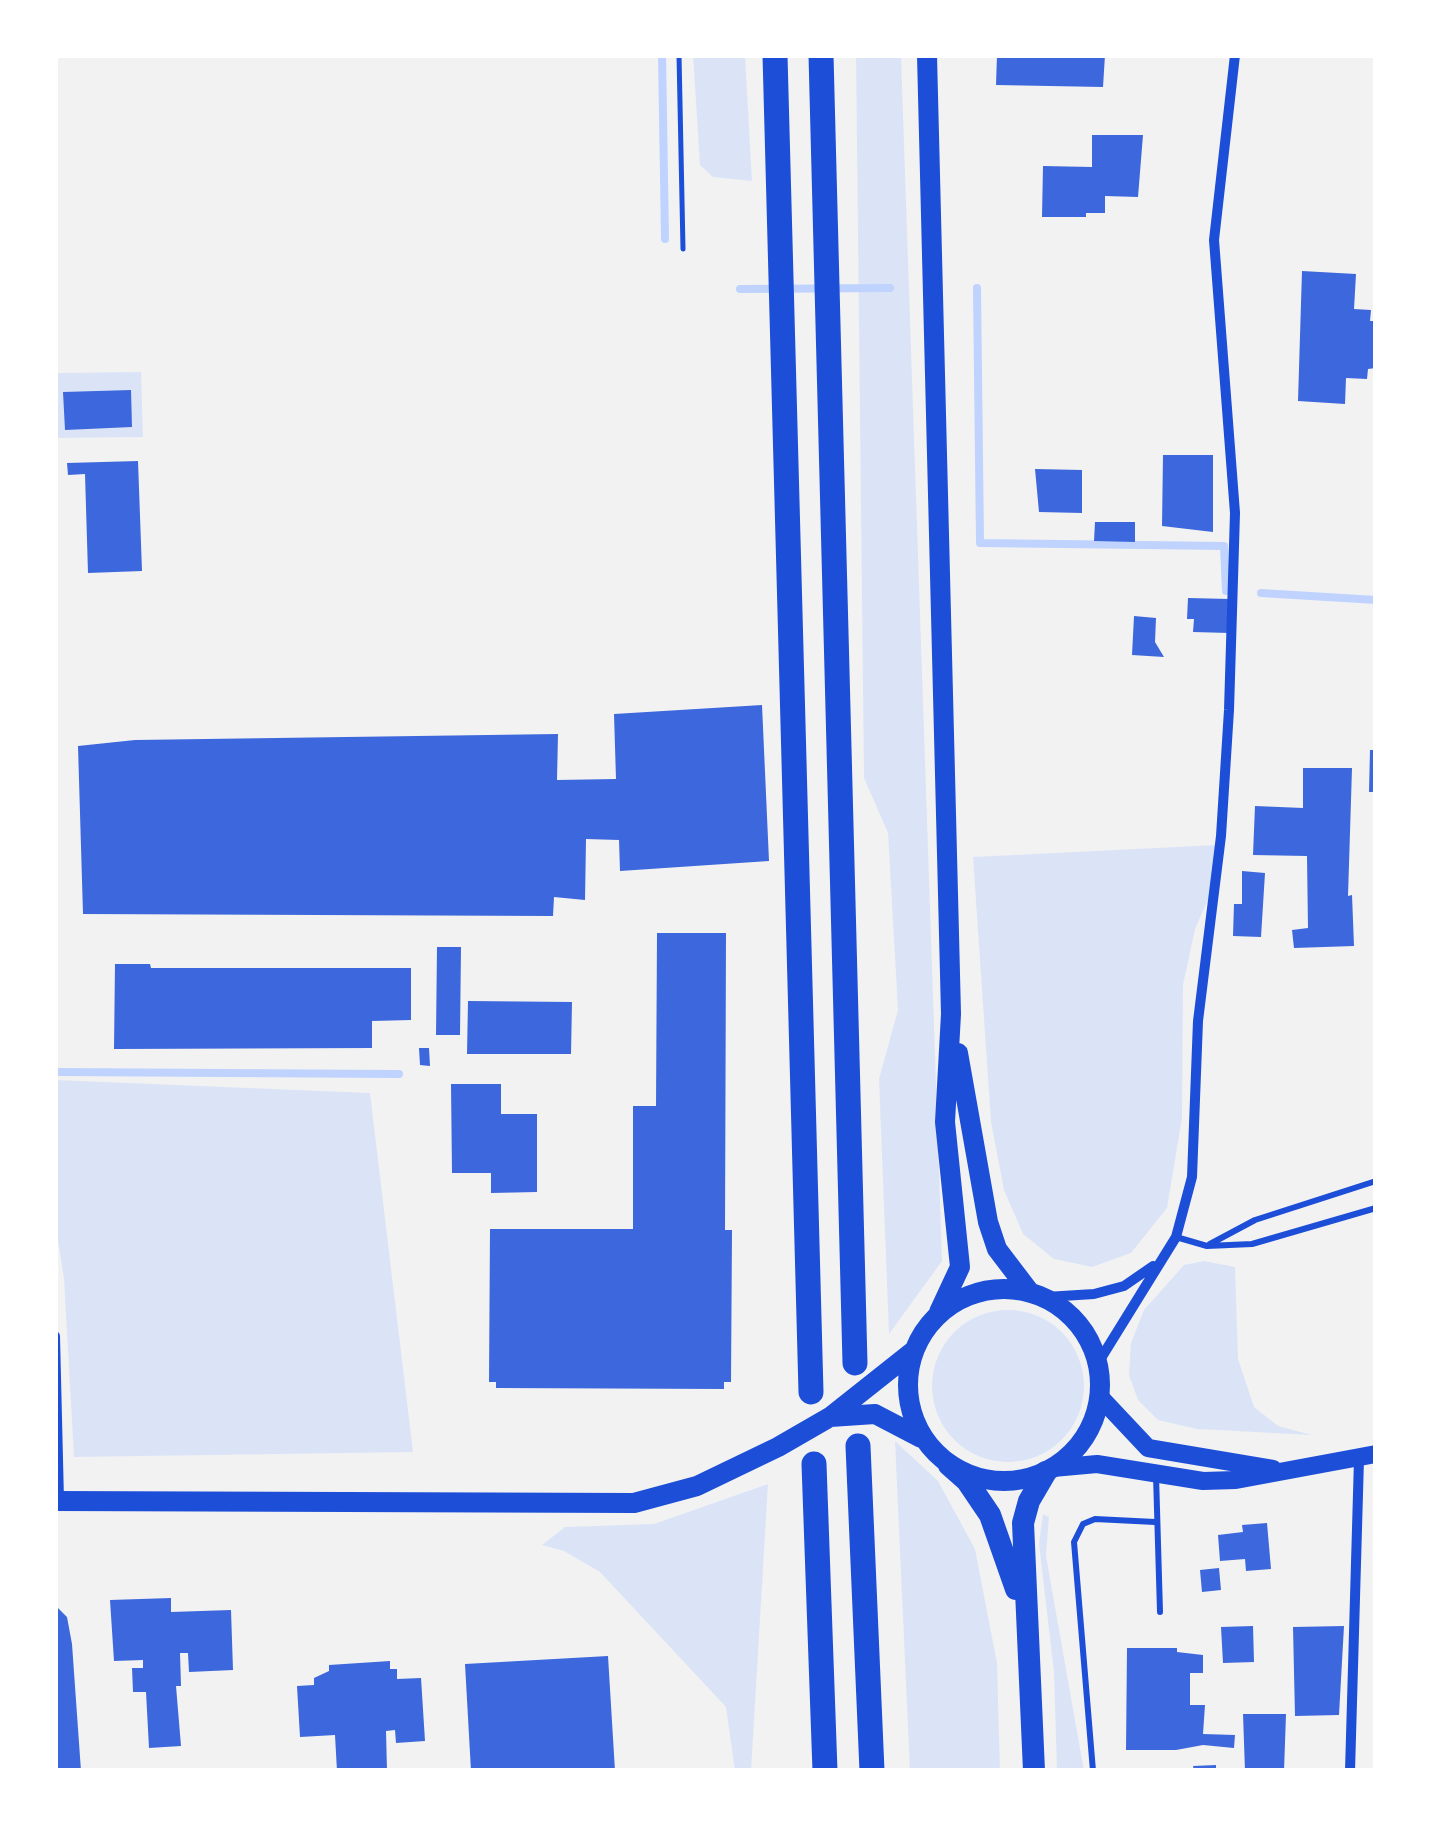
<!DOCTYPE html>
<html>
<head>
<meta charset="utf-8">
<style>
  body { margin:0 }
  #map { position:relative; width:1431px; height:1826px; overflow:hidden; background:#f2f2f2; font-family:"Archivo Narrow",sans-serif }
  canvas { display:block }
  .frame { position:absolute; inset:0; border:58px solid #fff; pointer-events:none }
</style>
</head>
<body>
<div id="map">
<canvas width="1431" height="1826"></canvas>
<div class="frame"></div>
</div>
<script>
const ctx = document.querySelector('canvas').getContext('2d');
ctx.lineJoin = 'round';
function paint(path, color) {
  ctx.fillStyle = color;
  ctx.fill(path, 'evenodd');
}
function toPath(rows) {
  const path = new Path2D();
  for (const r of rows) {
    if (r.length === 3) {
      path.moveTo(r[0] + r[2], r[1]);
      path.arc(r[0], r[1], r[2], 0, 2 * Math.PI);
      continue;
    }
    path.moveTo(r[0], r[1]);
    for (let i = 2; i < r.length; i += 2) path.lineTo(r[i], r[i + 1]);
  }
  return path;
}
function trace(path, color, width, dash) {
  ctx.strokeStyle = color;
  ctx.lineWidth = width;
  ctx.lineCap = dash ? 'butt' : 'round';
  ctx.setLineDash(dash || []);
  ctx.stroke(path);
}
const green = toPath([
  [693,55,745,55,752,181,713,177,700,165],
  [856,55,901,55,942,1261,889,1334,879,1079,898,1010,888,833,864,778],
  [141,372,143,437,55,438,55,373],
  [1217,845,1210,895,1195,929,1183,985,1182,1118,1167,1208,1131,1253,1092,1267,1054,1259,1023,1234,1004,1190,991,1122,973,857],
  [55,1080,370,1093,413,1452,74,1457,64,1279,55,1221],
  [1204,1261,1235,1267,1238,1359,1254,1407,1278,1426,1312,1435,1197,1429,1158,1420,1138,1400,1129,1375,1131,1343,1144,1310,1184,1265],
  [1008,1386,76],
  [895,1441,938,1481,975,1549,997,1663,1000,1771,910,1771],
  [768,1484,751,1771,735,1771,726,1707,600,1572,564,1551,542,1545,565,1527,654,1524],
  [1043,1514,1049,1517,1046,1556,1084,1771,1057,1771,1054,1672,1039,1544]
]);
const stream = toPath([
  [662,55,665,239],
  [977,288,980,543,1224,546,1226,591],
  [740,289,890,288],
  [1261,593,1376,600],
  [55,1072,399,1074]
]);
const building = toPath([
  [997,55,1105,55,1103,87,996,85],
  [1092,135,1143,135,1138,197,1105,196,1105,213,1086,213,1086,217,1042,217,1043,166,1092,167],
  [1302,271,1356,274,1354,309,1371,310,1370,321,1376,321,1376,368,1368,369,1367,379,1346,378,1345,404,1298,401],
  [131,390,132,427,65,430,63,392],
  [1163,455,1213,455,1213,532,1162,526],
  [138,461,142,571,88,573,85,474,68,475,67,463],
  [1035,469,1082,470,1082,513,1039,512],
  [1095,522,1135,522,1135,542,1094,541],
  [1188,598,1230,599,1229,633,1193,632,1194,619,1187,619],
  [1134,616,1156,618,1155,642,1164,657,1132,655],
  [762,705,769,861,620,871,619,840,586,839,585,900,554,897,553,916,83,914,78,746,135,740,558,734,557,780,616,779,614,714],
  [1370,750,1376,750,1376,792,1369,792],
  [1303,768,1352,768,1348,896,1352,895,1354,946,1294,948,1292,930,1308,928,1307,856,1253,855,1255,806,1303,808],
  [1242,871,1265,873,1261,937,1233,936,1234,904,1242,904],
  [657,933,726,933,725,1230,732,1230,731,1382,724,1382,724,1389,496,1388,496,1382,489,1382,490,1229,633,1229,633,1106,656,1106],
  [437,947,461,947,460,1035,436,1035],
  [115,964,150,964,151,968,411,968,411,1020,372,1021,372,1048,114,1049],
  [468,1001,572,1002,571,1054,467,1054],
  [419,1048,429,1048,430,1066,420,1065],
  [451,1084,501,1084,501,1114,537,1114,537,1192,491,1193,491,1173,452,1173],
  [1267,1523,1271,1569,1246,1571,1245,1559,1220,1561,1218,1535,1243,1532,1242,1525],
  [1219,1568,1221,1590,1202,1592,1200,1570],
  [171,1598,171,1612,231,1610,233,1670,189,1672,188,1653,180,1653,181,1686,176,1686,181,1746,149,1748,146,1692,133,1692,132,1668,143,1668,143,1660,114,1661,110,1600],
  [55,1605,67,1617,72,1644,81,1771,55,1771],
  [1253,1626,1254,1662,1223,1663,1221,1627],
  [1344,1626,1339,1715,1295,1716,1293,1627],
  [1127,1648,1177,1648,1177,1652,1203,1655,1203,1673,1190,1673,1190,1705,1205,1705,1203,1734,1235,1735,1234,1748,1203,1745,1176,1750,1126,1750],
  [608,1656,615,1771,471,1771,465,1664],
  [390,1661,390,1669,397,1669,397,1679,421,1678,425,1741,396,1743,395,1730,386,1731,387,1771,337,1771,335,1735,300,1737,297,1686,314,1685,314,1678,329,1671,329,1665],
  [1243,1714,1286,1714,1284,1771,1245,1771],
  [1216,1765,1216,1771,1194,1771,1193,1766]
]);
const path = toPath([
  [679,55,683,249]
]);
const service = toPath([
  [1176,1237,1207,1246,1252,1244,1376,1208],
  [1210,1244,1255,1220,1376,1181],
  [1156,1475,1160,1612],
  [1093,1771,1074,1542,1083,1524,1095,1519,1155,1522]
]);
const minor = toPath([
  [1046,1297,1094,1294,1124,1286,1153,1266],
  [55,1336,59,1500],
  [1098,1363,1176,1237,1192,1177,1198,1021,1221,836,1229,710,1235,513,1214,240,1235,55],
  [1350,1771,1359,1459]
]);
const secondary = toPath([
  [1100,1397,1148,1448,1273,1469],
  [1053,1468,1097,1464,1203,1481,1236,1480,1376,1454]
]);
const primary = toPath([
  [927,55,951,1014,945,1122,960,1267,939,1312],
  [958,1053,988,1222,997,1249,1029,1291],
  [1004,1385,96],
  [830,1417,875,1414,921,1438],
  [55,1501,634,1503,697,1486,778,1447,830,1417,912,1352]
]);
const trunk = toPath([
  [949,1465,967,1481,990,1515,1016,1589],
  [1034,1771,1023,1523,1029,1501,1046,1472]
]);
const motorway = toPath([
  [775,55,811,1392],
  [821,55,855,1363],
  [858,1446,872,1771],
  [814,1464,825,1771]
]);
paint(green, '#dbe4f7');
trace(stream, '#bfd3fe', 8);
paint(building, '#3d67dc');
trace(path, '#1d4ed8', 5);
trace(service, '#1d4ed8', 6);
trace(minor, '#1d4ed8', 10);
trace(secondary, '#1d4ed8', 18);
trace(primary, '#1d4ed8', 20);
trace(trunk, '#1d4ed8', 22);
trace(motorway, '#1d4ed8', 25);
</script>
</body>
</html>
